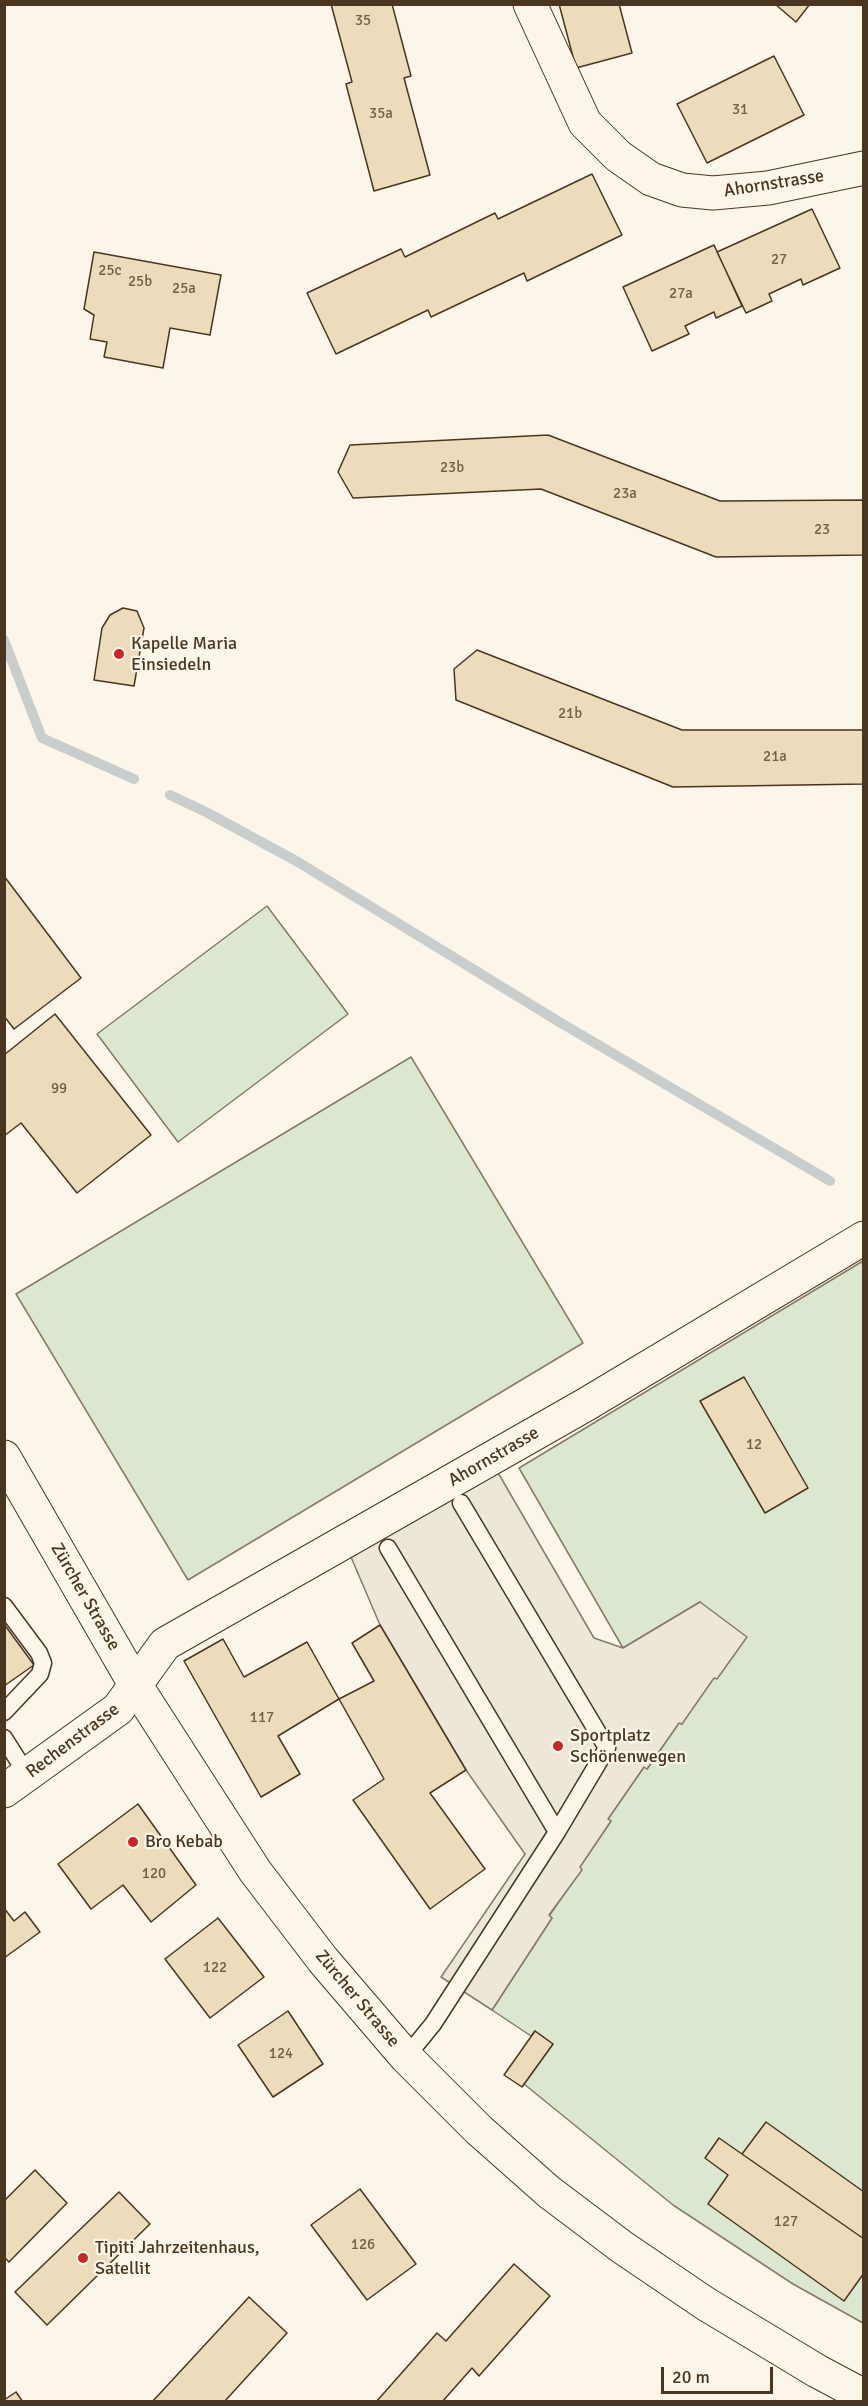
<!DOCTYPE html>
<html>
<head>
<meta charset="utf-8">
<style>
  body { margin:0 }
  #map { position:relative; width:868px; height:2406px; overflow:hidden; background:#fbf6e9; font-family:Signika,sans-serif }
  canvas { display:block }
  .frame { position:absolute; inset:0; border:6px solid #4a3520; pointer-events:none }
  .scale { position:absolute; left:661px; top:2367px; width:112px; height:27px; box-sizing:border-box; border:3px solid #4a3520; border-top:0; padding-left:8px; font-size:18px; line-height:21px; white-space:nowrap; color:#4a3520; -webkit-text-stroke:4px #fbf6e9; paint-order:stroke }
</style>
</head>
<body>
<div id="map">
<canvas width="868" height="2406"></canvas>
<div class="frame"></div>
<div class="scale">20 m</div>
</div>
<script>
const ctx = document.querySelector('canvas').getContext('2d');
ctx.lineJoin = 'round';
function paint(path, color) {
  ctx.fillStyle = color;
  ctx.fill(path, 'evenodd');
}
function toPath(rows) {
  const path = new Path2D();
  for (const r of rows) {
    path.moveTo(r[0], r[1]);
    for (let i = 2; i < r.length; i += 2) path.lineTo(r[i], r[i + 1]);
  }
  return path;
}
function trace(path, color, width, dash) {
  ctx.strokeStyle = color;
  ctx.lineWidth = width;
  ctx.lineCap = dash ? 'butt' : 'round';
  ctx.setLineDash(dash || []);
  ctx.stroke(path);
}
function write(font, color, halo, rows, align = 'center') {
  ctx.font = font + ' Signika,sans-serif';
  ctx.lineWidth = 4.5;
  ctx.setLineDash([]);
  ctx.textBaseline = 'middle';
  ctx.strokeStyle = halo;
  ctx.fillStyle = color;
  for (const [text, x, y, turn = 0] of rows) {
    ctx.save();
    ctx.translate(x, y);
    ctx.rotate((+turn || 0) * Math.PI / 180);
    ctx.textAlign = isNaN(turn) ? turn : align;
    if (halo) ctx.strokeText(text, 0, 0);
    ctx.fillText(text, 0, 0);
    ctx.restore();
  }
}
const green = toPath([
  [267,906,348,1014,178,1142,97,1034,267,906],
  [411,1057,583,1343,188,1580,16,1294,411,1057],
  [863,1261,863,2323,793,2284,673,2205,524,2084,553,2044,535,2031,531,2036,492,2010,552,1918,549,1916,581,1870,579,1868,611,1821,608,1819,644,1767,647,1769,679,1723,682,1724,700,1602,623,1648,519,1468,863,1261]
]);
const parking = toPath([
  [497,1471,594,1638,623,1648,700,1602,747,1637,717,1679,714,1678,682,1724,679,1723,647,1769,644,1767,608,1819,611,1821,580,1867,582,1870,549,1915,552,1918,492,2010,441,1977,525,1854,466,1770,380,1625,351,1557,497,1471]
]);
const stream = toPath([
  [4,640,42,738,134,779],
  [170,795,206,812,298,862,561,1023,830,1181]
]);
const building = toPath([
  [331,4,392,4,411,76,404,78,430,175,374,191,346,84,352,82,331,4],
  [559,4,619,4,632,53,576,68,559,4],
  [775,4,810,4,796,22,775,4],
  [774,56,804,115,707,163,677,104,774,56],
  [592,174,622,235,527,281,524,273,431,317,428,310,336,354,307,293,401,249,405,257,495,213,498,219,592,174],
  [812,209,840,268,803,285,801,279,769,294,772,301,746,313,717,252,812,209],
  [714,245,742,306,716,318,714,312,685,326,689,334,652,351,623,287,714,245],
  [94,252,221,275,210,335,170,328,163,368,104,357,107,342,90,339,94,315,84,309,94,252],
  [548,435,720,501,864,500,864,555,716,557,541,489,353,498,338,472,350,445,548,435],
  [123,608,137,611,144,628,134,686,94,680,102,628,110,615,123,608],
  [477,650,682,730,864,730,864,784,673,787,456,700,454,669,477,650],
  [4,876,81,978,14,1029,4,1016,4,876],
  [55,1014,151,1135,77,1193,21,1123,4,1136,4,1055,55,1014],
  [744,1377,808,1488,765,1513,700,1401,744,1377],
  [4,1624,34,1665,4,1686,4,1624],
  [380,1625,466,1770,430,1793,485,1869,430,1909,353,1800,384,1779,339,1699,374,1681,352,1643,380,1625],
  [223,1639,244,1677,307,1642,339,1699,278,1736,300,1774,261,1797,184,1661,223,1639],
  [138,1804,196,1885,151,1922,123,1885,91,1909,58,1864,138,1804],
  [4,1908,14,1921,25,1912,40,1932,4,1958,4,1908],
  [218,1918,264,1977,210,2018,165,1959,218,1918],
  [288,2011,323,2064,273,2097,238,2045,288,2011],
  [535,2031,553,2044,522,2087,504,2075,535,2031],
  [766,2122,864,2192,864,2239,742,2154,766,2122],
  [719,2138,864,2239,864,2273,844,2301,708,2204,728,2175,705,2158,719,2138],
  [35,2170,67,2203,9,2262,4,2257,4,2201,35,2170],
  [360,2189,416,2264,367,2300,311,2225,360,2189],
  [119,2192,150,2224,47,2325,15,2292,119,2192],
  [514,2264,550,2296,479,2376,472,2368,442,2402,376,2402,437,2333,446,2341,514,2264],
  [249,2297,287,2333,224,2402,152,2402,249,2297],
  [16,2392,23,2402,4,2402,4,2400,16,2392]
]);
const service = toPath([
  [388,1548,557,1832],
  [4,1606,39,1653,43,1663,40,1674,4,1712],
  [4,1738,28,1776],
  [406,2057,433,2024,557,1832,607,1748,461,1503]
]);
const minor = toPath([
  [530,4,585,123,618,156,651,179,682,190,713,193,768,188,864,168],
  [4,1791,118,1709,165,1644,585,1405,864,1238]
]);
const primary = toPath([
  [4,1457,136,1686,255,1871,323,1960,406,2057,479,2130,549,2192,622,2247,706,2304,817,2371,864,2396]
]);
const markers = [
  [119,654,6,"#c62828"],
  [558,1746,6,"#c62828"],
  [133,1842,6,"#c62828"],
  [83,2258,6,"#c62828"]
];
const numberNames = [
  ["35",363,21],
  ["31",740,110],
  ["35a",381,114],
  ["27",779,260],
  ["25c",110,271],
  ["25b",140,282],
  ["25a",184,289],
  ["27a",681,294],
  ["23b",452,468],
  ["23a",625,494],
  ["23",822,530],
  ["21b",570,714],
  ["21a",775,757],
  ["99",59,1089],
  ["12",754,1445],
  ["117",262,1718],
  ["120",154,1874],
  ["122",215,1968],
  ["124",281,2054],
  ["127",786,2222],
  ["126",363,2245]
];
const streetNames = [
  ["Ahornstrasse",774,184,-9],
  ["Ahornstrasse",494,1457,-30],
  ["Zürcher Strasse",85,1597,60],
  ["Rechenstrasse",73,1741,-37],
  ["Zürcher Strasse",357,1999,50]
];
const poiNames = [
  ["Kapelle Maria",131,644],
  ["Einsiedeln",131,665],
  ["Sportplatz",570,1736],
  ["Schönenwegen",570,1757],
  ["Bro Kebab",145,1842],
  ["Tipiti Jahrzeitenhaus,",95,2248],
  ["Satellit",95,2269]
];
paint(green, '#dce7d0');
trace(green, '#887966', 1.5);
paint(parking, '#ede7d9');
trace(parking, '#887966', 1.5);
trace(stream, '#c9cecd', 10);
paint(building, '#ecdcbc');
trace(building, '#4a3520', 1.5);
trace(service, '#4a3520', 19);
trace(minor, '#4a3520', 35);
trace(primary, '#4a3520', 35);
trace(service, '#fbf6e9', 16);
trace(minor, '#fbf6e9', 33);
trace(primary, '#fbf6e9', 33);
for (const [x, y, r, color] of markers) {
  const dot = new Path2D();
  dot.arc(x, y, r, 0, 2 * Math.PI);
  ctx.fillStyle = color;
  ctx.fill(dot);
  trace(dot, '#fbf6e9', 2);
}
write('15px', '#725f47', null, numberNames);
write('18px', '#4a3520', '#fbf6e9', streetNames);
write('18px', '#4a3520', '#fbf6e9', poiNames, 'left');
</script>
</body>
</html>
